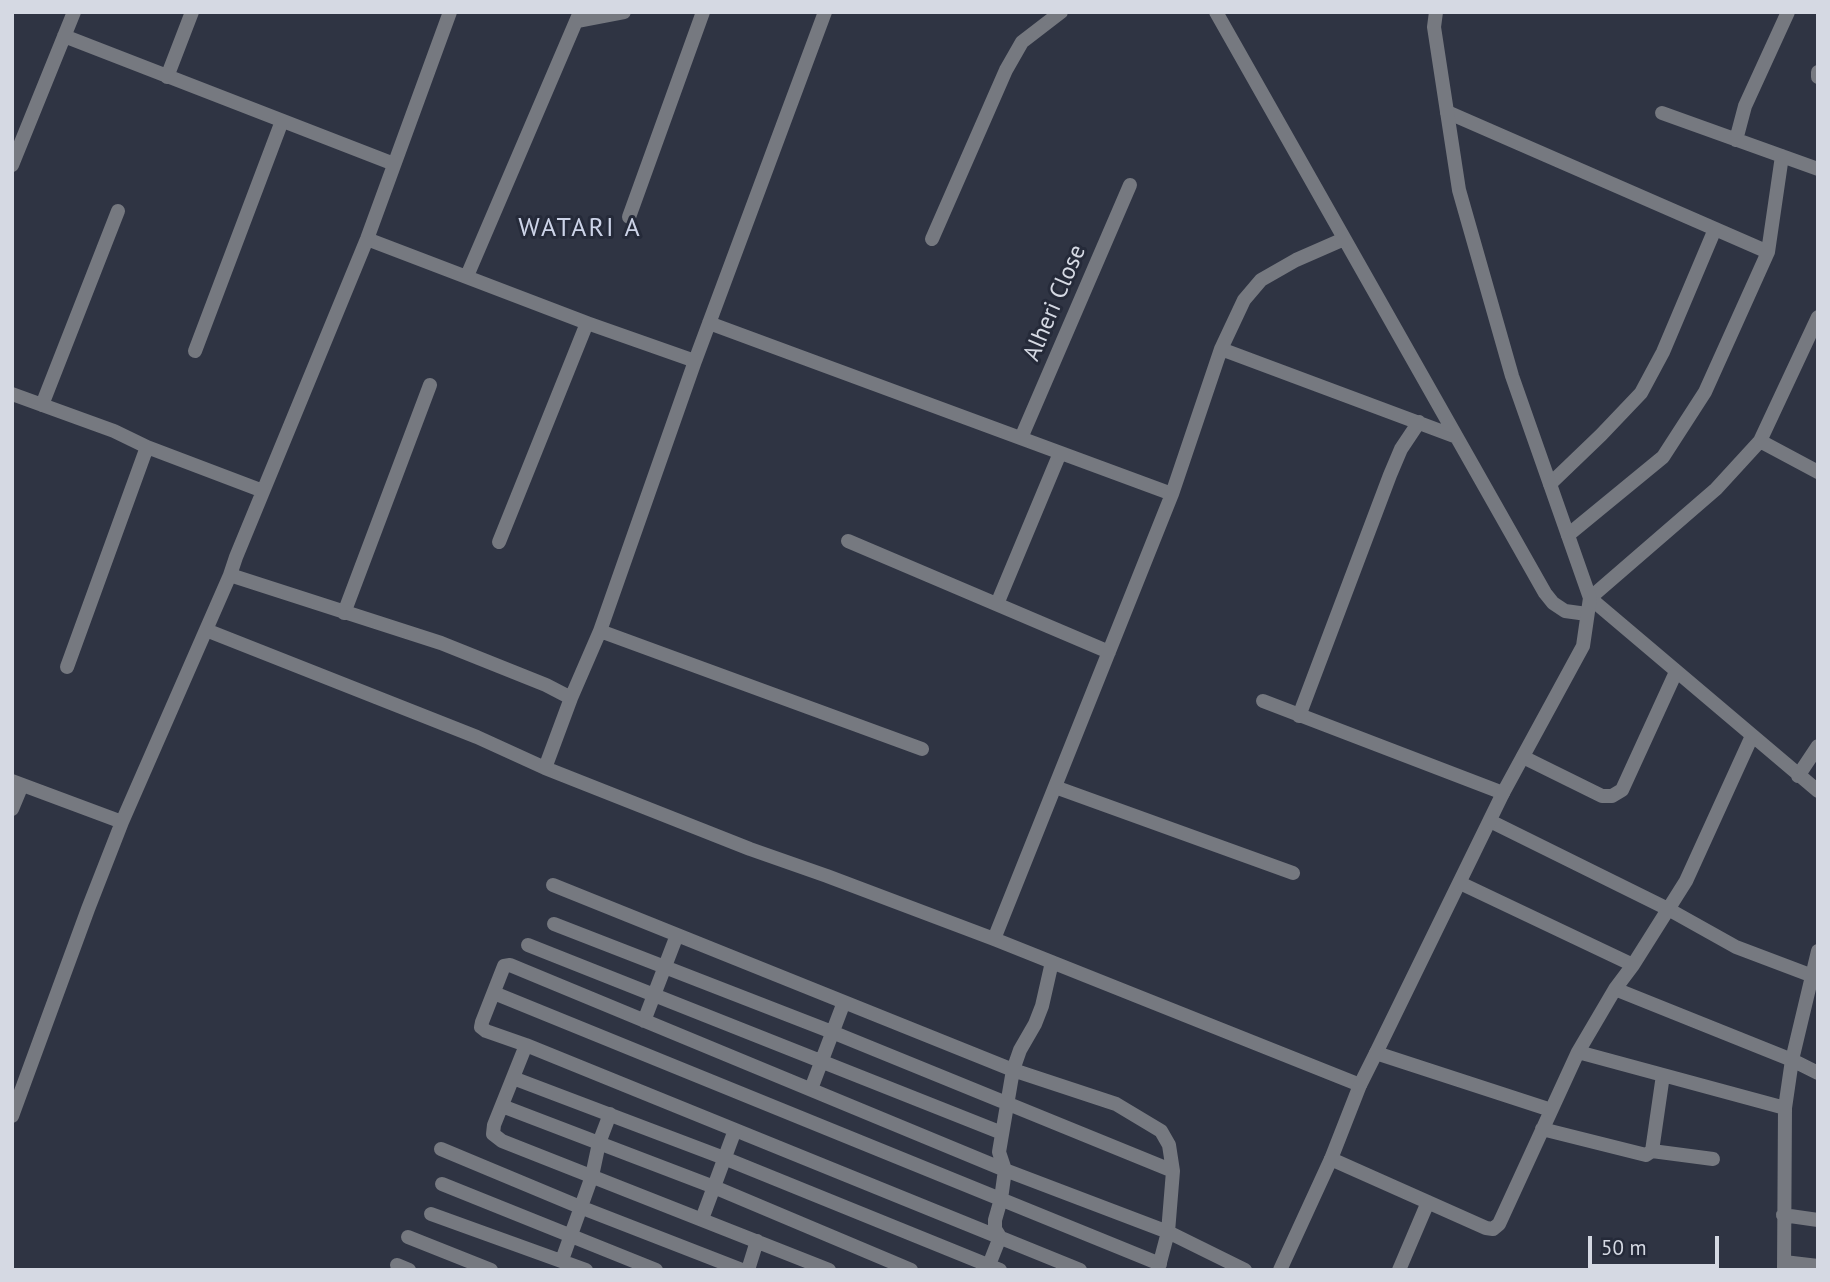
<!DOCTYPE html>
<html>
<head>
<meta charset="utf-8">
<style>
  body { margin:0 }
  #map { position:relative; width:1830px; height:1282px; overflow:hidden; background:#2f3443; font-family:"PT Sans",sans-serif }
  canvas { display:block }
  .frame { position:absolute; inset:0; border:14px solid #d5d9e3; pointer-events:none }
  .scale { position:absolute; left:1588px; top:1236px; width:131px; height:32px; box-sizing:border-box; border:4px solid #d5d9e3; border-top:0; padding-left:9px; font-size:21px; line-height:24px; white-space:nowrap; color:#d5d9e3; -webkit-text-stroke:5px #252a39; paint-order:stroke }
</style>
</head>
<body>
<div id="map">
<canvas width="1830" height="1282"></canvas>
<div class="frame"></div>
<div class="scale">50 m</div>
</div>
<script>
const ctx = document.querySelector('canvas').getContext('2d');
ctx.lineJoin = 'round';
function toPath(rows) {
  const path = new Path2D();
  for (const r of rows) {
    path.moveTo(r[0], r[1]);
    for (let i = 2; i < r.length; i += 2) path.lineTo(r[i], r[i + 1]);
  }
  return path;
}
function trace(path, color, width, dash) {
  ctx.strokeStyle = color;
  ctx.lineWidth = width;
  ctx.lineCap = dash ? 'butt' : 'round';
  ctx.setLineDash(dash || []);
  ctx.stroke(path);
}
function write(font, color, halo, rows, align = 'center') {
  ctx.font = font + ' "PT Sans",sans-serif';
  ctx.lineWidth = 6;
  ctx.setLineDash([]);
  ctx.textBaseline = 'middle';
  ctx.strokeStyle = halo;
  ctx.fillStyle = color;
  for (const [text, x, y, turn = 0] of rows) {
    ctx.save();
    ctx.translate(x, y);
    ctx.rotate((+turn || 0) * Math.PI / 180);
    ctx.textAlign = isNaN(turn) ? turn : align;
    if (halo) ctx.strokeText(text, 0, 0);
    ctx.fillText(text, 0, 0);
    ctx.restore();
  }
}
const minor = toPath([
  [1216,12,1545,593,1553,603,1565,611,1587,614],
  [577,21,624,12],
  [64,36,394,164],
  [1818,72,1818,77],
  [167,77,192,12],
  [1447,112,1768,252],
  [1662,113,1818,169],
  [1736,140,1745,106,1788,12],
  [12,165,74,12],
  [629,217,703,12],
  [367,239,587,323,695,361,600,631,571,698,545,768,750,849,827,876,994,939,1360,1085],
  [932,239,1006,70,1022,42,1061,12],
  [467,276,580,12],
  [1818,317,1760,441,1716,489,1590,598,1818,791],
  [709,323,1172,494],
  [1221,349,1454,436],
  [195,351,282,121],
  [695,361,825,12],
  [12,394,114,431,147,447,263,491],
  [42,405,118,211],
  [1021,438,1130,185],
  [1760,441,1818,472],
  [1550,484,1601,435,1641,393,1663,352,1715,229],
  [1568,535,1663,457,1705,392,1768,252,1782,156],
  [848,541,1109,652],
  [499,542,587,323],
  [230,575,441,643,546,685,571,698],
  [997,604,1060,453],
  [344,613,430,385],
  [206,630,477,737,545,768],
  [600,631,922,749],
  [67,667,147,447],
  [1263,701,1503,793],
  [1299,716,1390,475,1401,449,1419,422],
  [1523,757,1602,796,1612,796,1622,790,1676,672],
  [1798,776,1818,746],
  [12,781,122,822],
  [1055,787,1293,873],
  [12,809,22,785],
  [1490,821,1668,909,1736,947,1818,978],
  [1460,883,1633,965],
  [553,885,1013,1070,1116,1104,1161,1131,1169,1145,1173,1171,1168,1232,1158,1270],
  [554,924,832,1032,1173,1171],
  [994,939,1172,494,1221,349,1244,300,1261,280,1296,260,1344,239],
  [528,945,1002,1133],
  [1615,989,1792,1060,1818,1073],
  [494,993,1160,1264],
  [644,1021,677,935],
  [526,1045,494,1125,493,1134,502,1141,829,1270],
  [1578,1052,1785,1108],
  [1376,1053,1551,1110],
  [513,1078,724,1158,1000,1270],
  [811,1089,844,1002],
  [502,1106,714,1187,911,1270],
  [12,1116,88,909,122,822,230,575,236,557,367,239,450,12],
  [1542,1129,1646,1155,1652,1151,1663,1075],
  [441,1149,580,1207,742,1270],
  [1652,1151,1713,1159],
  [1331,1159,1486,1228,1493,1229,1499,1224,1578,1052,1615,989,1633,965,1686,881,1752,736],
  [442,1184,656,1270],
  [431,1214,586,1270],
  [1783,1215,1818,1220],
  [702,1219,735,1130],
  [408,1237,491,1270],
  [562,1260,592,1176,599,1143,610,1114],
  [1784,1262,1818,1266],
  [397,1265,409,1270],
  [748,1270,757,1241],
  [987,1270,1000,1237,995,1229,995,1220,1001,1199,1005,1170,999,1152,1013,1070,1020,1050,1035,1024,1042,1006,1052,962],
  [1080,1270,526,1045,486,1031,481,1027,482,1022,504,966,510,965,1005,1170,1168,1232,1245,1270],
  [1399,1270,1428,1202],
  [1784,1270,1785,1108,1792,1060,1818,951]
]);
const tertiary = toPath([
  [1280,1270,1331,1159,1360,1085,1376,1053,1503,793,1583,646,1590,598,1512,376,1459,190,1434,27,1436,12]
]);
const streetNames = [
  ["Alheri Close",1055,303,-67]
];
const neighbourhoodNames = [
  ["WATARI A",580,229]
];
trace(minor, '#767980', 14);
trace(tertiary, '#767980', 14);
write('24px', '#d5d9e3', '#252a39', streetNames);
ctx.letterSpacing = '2px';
write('26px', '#cdd4e8', '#252a39', neighbourhoodNames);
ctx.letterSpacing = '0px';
</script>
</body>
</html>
